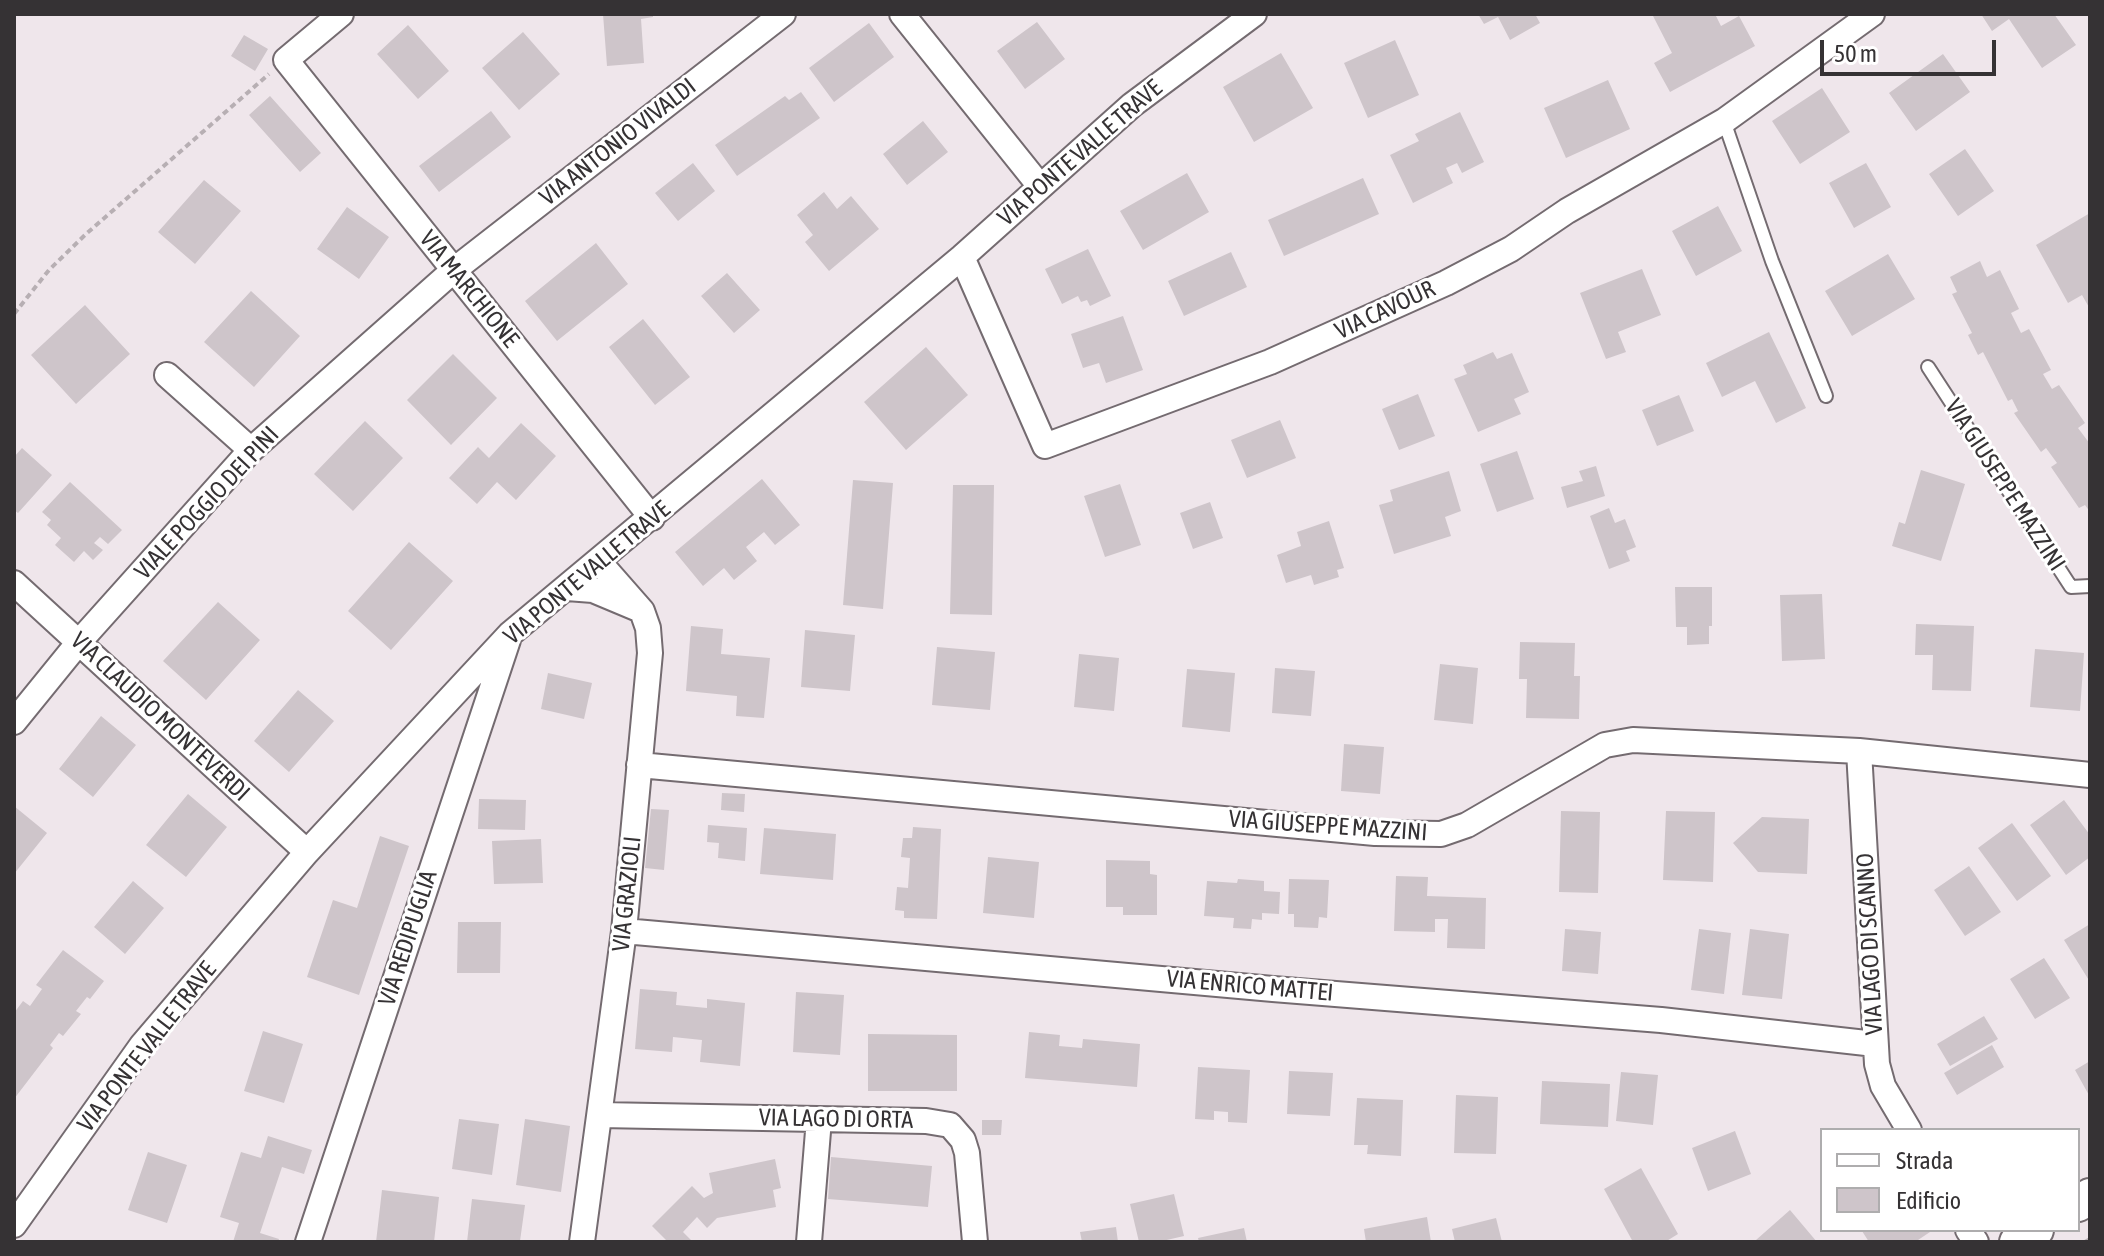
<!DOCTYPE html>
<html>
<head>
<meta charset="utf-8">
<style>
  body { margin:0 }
  #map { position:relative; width:2104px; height:1256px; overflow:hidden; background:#efe6eb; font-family:"Asap Condensed",sans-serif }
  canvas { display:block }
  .frame { position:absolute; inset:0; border:16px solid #353234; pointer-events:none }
  .legend { position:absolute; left:1820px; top:1128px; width:260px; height:104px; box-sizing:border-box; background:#fff; border:2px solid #aeadae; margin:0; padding:10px 14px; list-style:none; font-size:24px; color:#353234 }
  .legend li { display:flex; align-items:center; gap:16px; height:40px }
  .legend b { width:40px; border:2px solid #aeadae }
  .scale { position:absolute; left:1820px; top:40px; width:176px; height:36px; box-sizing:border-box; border:4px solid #353234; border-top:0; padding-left:10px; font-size:24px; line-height:28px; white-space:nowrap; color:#353234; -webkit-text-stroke:6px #fff; paint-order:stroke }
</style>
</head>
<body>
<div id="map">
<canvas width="2104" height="1256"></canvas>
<div class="frame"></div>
<ul class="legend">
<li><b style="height:10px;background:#fff"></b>Strada</li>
<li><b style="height:22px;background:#cec5ca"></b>Edificio</li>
</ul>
<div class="scale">50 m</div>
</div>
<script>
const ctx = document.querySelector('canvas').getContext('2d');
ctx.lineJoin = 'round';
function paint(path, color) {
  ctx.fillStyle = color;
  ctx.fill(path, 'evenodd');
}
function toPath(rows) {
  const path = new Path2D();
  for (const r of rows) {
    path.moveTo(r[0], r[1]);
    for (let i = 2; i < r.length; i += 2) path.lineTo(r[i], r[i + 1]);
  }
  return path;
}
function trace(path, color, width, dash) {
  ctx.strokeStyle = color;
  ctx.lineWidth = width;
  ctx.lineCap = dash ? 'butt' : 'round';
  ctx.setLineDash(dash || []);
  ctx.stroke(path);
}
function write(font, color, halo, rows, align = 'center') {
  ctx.font = font + ' "Asap Condensed",sans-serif';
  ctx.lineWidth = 6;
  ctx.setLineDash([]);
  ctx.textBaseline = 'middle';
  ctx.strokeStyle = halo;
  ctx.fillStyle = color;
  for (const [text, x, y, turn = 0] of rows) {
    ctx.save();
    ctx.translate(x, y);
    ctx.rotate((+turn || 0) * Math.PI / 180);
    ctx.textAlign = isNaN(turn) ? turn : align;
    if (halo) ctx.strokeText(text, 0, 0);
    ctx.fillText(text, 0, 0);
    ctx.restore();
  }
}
const building = toPath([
  [603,14,653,14,653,17,641,19,644,63,607,66],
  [1478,14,1535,14,1540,23,1510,40,1498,17,1484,24],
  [1652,14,1715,14,1721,26,1739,16,1755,46,1670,92,1654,63,1672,53],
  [1981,14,2054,14,2076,45,2042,68,2009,19,1992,31],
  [1037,22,1065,59,1025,89,997,51],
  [869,23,894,57,834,102,809,68],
  [408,25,449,71,418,99,377,54],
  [523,32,560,74,519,110,482,68],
  [244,35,268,49,255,71,231,56],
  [1395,40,1419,95,1368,118,1344,63],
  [1281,53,1313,108,1254,142,1223,87],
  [1943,54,1970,92,1916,131,1889,93],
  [1608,80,1630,129,1566,158,1544,108],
  [1822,88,1850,132,1800,164,1772,121],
  [801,92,820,118,737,176,715,145,785,96,789,100],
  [270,96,321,153,300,172,249,115],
  [491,111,511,137,439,192,419,166],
  [1460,112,1484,162,1462,173,1457,163,1446,168,1453,183,1413,203,1390,155,1419,141,1415,134],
  [923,121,948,152,907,185,883,154],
  [1965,149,1994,191,1958,216,1929,174],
  [693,163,715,191,678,221,655,193],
  [1866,163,1891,207,1854,228,1829,183],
  [1187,173,1209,212,1143,250,1120,211],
  [1363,178,1379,214,1284,256,1268,220],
  [204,180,241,211,195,264,158,232],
  [824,192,837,209,851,196,879,229,829,271,805,242,813,235,797,215],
  [1718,206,1742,251,1696,276,1672,231],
  [347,207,389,237,359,279,317,249],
  [2090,213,2090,309,2082,295,2068,303,2036,245],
  [596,243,628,284,557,341,525,301],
  [1088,249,1111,296,1090,306,1087,300,1081,302,1078,296,1062,304,1045,269],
  [1231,252,1247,287,1184,316,1168,281],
  [1888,254,1915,299,1852,336,1825,291],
  [1980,261,1987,277,2000,270,2019,309,2011,313,2021,333,2029,329,2051,370,2043,374,2052,389,2059,385,2085,423,2078,428,2090,444,2090,512,2085,505,2079,508,2051,467,2057,463,2046,448,2041,452,2014,413,2018,411,2012,399,2008,401,1983,352,1978,355,1968,335,1972,333,1952,294,1957,292,1950,277],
  [1642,269,1661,315,1618,332,1626,352,1606,359,1580,293],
  [727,273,760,310,734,333,701,296],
  [251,291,300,336,254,387,204,342],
  [85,305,130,354,76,404,31,355],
  [1123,316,1143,370,1106,383,1099,363,1083,368,1071,334],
  [643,319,690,377,655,405,609,347],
  [1769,332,1806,408,1776,423,1755,381,1722,397,1706,363],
  [926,347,968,395,906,450,864,402],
  [1493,352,1497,359,1512,353,1529,392,1514,399,1521,414,1478,432,1454,379,1467,374,1463,365],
  [453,354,497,398,451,445,407,400],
  [1418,394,1435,436,1399,450,1382,409],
  [1679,395,1694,431,1657,446,1642,410],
  [1280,420,1296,458,1247,478,1231,440],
  [365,421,403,458,353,511,314,474],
  [521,423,556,456,516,500,497,482,477,504,449,478,478,447,489,458],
  [22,448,52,475,18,513,14,510,14,457],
  [1517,451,1534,499,1497,512,1480,464],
  [1596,466,1605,496,1567,508,1561,487,1583,481,1579,471],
  [1921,470,1965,484,1941,561,1892,546,1899,522,1905,524],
  [1449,471,1461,511,1445,517,1451,536,1394,554,1379,505,1393,501,1390,490],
  [762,479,800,525,775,545,764,532,746,547,757,561,734,580,724,568,703,586,675,552],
  [853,480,893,483,883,609,843,605],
  [70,482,122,530,108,544,100,537,94,543,103,550,93,560,84,551,74,562,55,545,61,538,47,525,51,520,42,512],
  [1120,484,1141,545,1105,557,1084,496],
  [953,485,994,485,992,615,950,614],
  [1210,502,1223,538,1193,549,1180,513],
  [1609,508,1615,523,1625,519,1636,547,1626,551,1630,561,1609,569,1590,516],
  [1329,521,1344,568,1337,570,1339,577,1314,585,1311,575,1286,583,1277,555,1301,546,1297,532],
  [409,542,453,581,391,650,348,611],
  [1675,587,1712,587,1712,626,1709,626,1709,644,1687,645,1687,627,1676,627],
  [1822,594,1825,659,1782,661,1780,595],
  [218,602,260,640,206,700,163,661],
  [1916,624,1974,626,1971,691,1932,690,1933,655,1915,655],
  [691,626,723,629,721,654,770,658,764,718,736,716,737,696,686,691],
  [805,630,855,635,850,691,801,687],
  [1520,642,1575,643,1574,676,1580,676,1579,719,1526,718,1527,679,1519,679],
  [937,647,995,652,990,710,932,705],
  [2035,649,2084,653,2080,711,2030,707],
  [1079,654,1119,658,1114,711,1074,707],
  [1440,664,1478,668,1473,724,1434,720],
  [1275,668,1315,671,1311,716,1272,713],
  [1187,669,1235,673,1230,732,1182,727],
  [548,673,592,683,584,719,541,709],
  [298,690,334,721,289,772,254,741],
  [101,716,136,745,93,797,59,769],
  [1344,744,1384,747,1380,794,1341,791],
  [722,793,745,794,744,812,721,810],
  [188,794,227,827,186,877,146,845],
  [479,799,526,800,525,830,478,829],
  [2064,800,2090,835,2090,857,2066,875,2030,825],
  [14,806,47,833,14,874],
  [651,809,669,810,664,870,645,868],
  [1561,811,1600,812,1598,893,1559,892],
  [1666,811,1715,812,1713,882,1663,880],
  [1762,817,1809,819,1807,874,1758,872,1733,843],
  [2012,823,2051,876,2017,901,1978,848],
  [708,825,747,828,745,861,718,858,719,843,707,842],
  [913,827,941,829,937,919,904,918,904,911,895,910,897,887,908,888,910,858,901,857,903,838,912,838],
  [764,828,836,834,833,880,760,874],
  [380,836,409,846,359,995,307,977,333,900,357,908],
  [541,839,543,883,494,884,492,841],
  [988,857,1039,862,1034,918,983,913],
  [1106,860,1150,861,1150,874,1157,875,1157,915,1123,915,1123,907,1106,907],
  [1969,866,2001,912,1965,936,1934,890],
  [1396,876,1428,877,1427,896,1486,898,1485,949,1447,948,1448,919,1435,919,1435,932,1394,931],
  [1238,879,1264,881,1264,891,1280,892,1279,914,1262,913,1262,920,1252,919,1251,929,1233,928,1234,918,1204,916,1207,881,1237,883],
  [1289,879,1329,880,1327,918,1319,917,1318,928,1294,927,1294,914,1288,914],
  [133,881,164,908,125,954,94,927],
  [458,922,501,922,500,973,457,973],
  [2090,924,2090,982,2064,940],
  [1565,929,1601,932,1598,974,1562,971],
  [1699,929,1731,933,1724,994,1691,990],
  [1750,929,1789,934,1782,999,1742,995],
  [63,950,104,981,90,999,87,997,76,1011,81,1014,63,1036,59,1033,50,1045,53,1048,14,1099,14,1013,23,1001,30,1006,42,989,36,985],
  [2044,958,2070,998,2035,1019,2010,979],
  [640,989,677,992,676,1005,707,1008,707,999,745,1003,740,1066,700,1062,702,1040,673,1037,672,1052,635,1049],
  [796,992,844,995,840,1055,793,1052],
  [1984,1016,1998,1039,1950,1066,1937,1044],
  [263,1031,303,1044,284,1103,244,1091],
  [1029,1032,1060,1035,1059,1046,1082,1048,1083,1039,1140,1044,1137,1087,1025,1078],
  [868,1034,957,1035,957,1091,868,1091],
  [1992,1045,2004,1067,1957,1095,1944,1073],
  [2090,1061,2090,1097,2075,1070],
  [1198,1067,1250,1070,1247,1123,1228,1122,1228,1112,1214,1111,1214,1120,1195,1119],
  [1289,1071,1333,1073,1330,1116,1287,1114],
  [1621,1072,1658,1075,1653,1125,1616,1121],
  [1542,1081,1610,1084,1608,1127,1540,1124],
  [1456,1095,1498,1097,1496,1154,1454,1153],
  [1357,1098,1403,1100,1401,1156,1367,1154,1368,1145,1354,1145],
  [459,1119,499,1124,492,1175,452,1169],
  [525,1119,570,1126,561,1192,516,1185],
  [982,1120,1002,1120,1001,1135,982,1135],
  [1735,1131,1751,1174,1708,1191,1692,1148],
  [268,1136,312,1150,304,1174,282,1167,260,1233,279,1239,278,1242,233,1242,239,1223,220,1217,241,1152,261,1158],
  [148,1152,187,1165,167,1223,128,1210],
  [831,1157,932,1166,928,1207,828,1199],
  [775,1159,781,1188,773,1190,776,1207,717,1218,707,1228,697,1217,683,1232,693,1242,668,1242,652,1226,692,1186,704,1198,713,1193,709,1173],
  [1641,1168,1678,1234,1665,1242,1633,1242,1604,1189],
  [382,1190,439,1197,434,1242,376,1242],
  [1174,1194,1184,1236,1158,1242,1139,1242,1130,1204],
  [472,1199,525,1205,520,1241,467,1242],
  [1790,1210,1817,1242,1757,1242,1756,1240],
  [1427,1217,1431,1242,1366,1242,1364,1229],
  [1496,1218,1502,1242,1455,1242,1452,1229],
  [1116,1227,1118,1242,1082,1242,1080,1232],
  [1244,1228,1247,1242,1199,1242,1198,1238],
  [1864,1230,1933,1230,1915,1242,1869,1242,1862,1231]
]);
const path = toPath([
  [14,314,49,270,86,234,269,74],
  [2085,1242,2090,1239]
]);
const service = toPath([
  [1724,121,1772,261,1826,396],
  [1928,367,2071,587,2090,586]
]);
const minor = toPath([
  [341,14,286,60,652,518],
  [902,14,1039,185],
  [962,257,1045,446,1270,362,1446,283,1511,249,1567,211,1724,121,1872,14],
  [167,375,251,450],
  [14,583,307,852],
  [567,588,593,590,636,608],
  [14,722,79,642,251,450,454,270,783,14],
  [1859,751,1877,1064,1883,1086,1909,1130],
  [639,765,1375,833,1441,834,1467,825,1605,745,1633,740,1859,751,2090,775],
  [624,931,1273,989,1661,1020,1875,1044],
  [600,1115,926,1121,950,1125,963,1140,967,1153,975,1242],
  [14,1225,142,1045,307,852,510,634,962,257,1132,105,1254,14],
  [1968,1230,1976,1242],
  [308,1242,508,640],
  [582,1242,624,931,650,653,648,628,642,611,599,562],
  [809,1242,819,1119]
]);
const secondary = toPath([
  [2078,1204,2090,1196],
  [2017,1242,2036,1230]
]);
const streetNames = [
  ["VIA ANTONIO VIVALDI",618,142,-38],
  ["VIA PONTE VALLE TRAVE",1080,153,-41],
  ["VIA MARCHIONE",469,289,51],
  ["VIA CAVOUR",1385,310,-25],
  ["VIA GIUSEPPE MAZZINI",2005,485,57],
  ["VIALE POGGIO DEI PINI",207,503,-47],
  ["VIA PONTE VALLE TRAVE",587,573,-40],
  ["VIA CLAUDIO MONTEVERDI",160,717,43],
  ["VIA GIUSEPPE MAZZINI",1328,826,4],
  ["VIA GRAZIOLI",627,894,-84],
  ["VIA REDIPUGLIA",408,938,-72],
  ["VIA LAGO DI SCANNO",1870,944,-93],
  ["VIA ENRICO MATTEI",1250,986,5],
  ["VIA PONTE VALLE TRAVE",147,1047,-52],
  ["VIA LAGO DI ORTA",836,1119,1]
];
paint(building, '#cec5ca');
trace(service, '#746b70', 16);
trace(minor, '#746b70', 28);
trace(secondary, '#746b70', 38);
trace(path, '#b7afb3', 4, [6, 4]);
trace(service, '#fff', 12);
trace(minor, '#fff', 24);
trace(secondary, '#fff', 34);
write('24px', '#353234', '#fff', streetNames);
</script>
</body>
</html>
